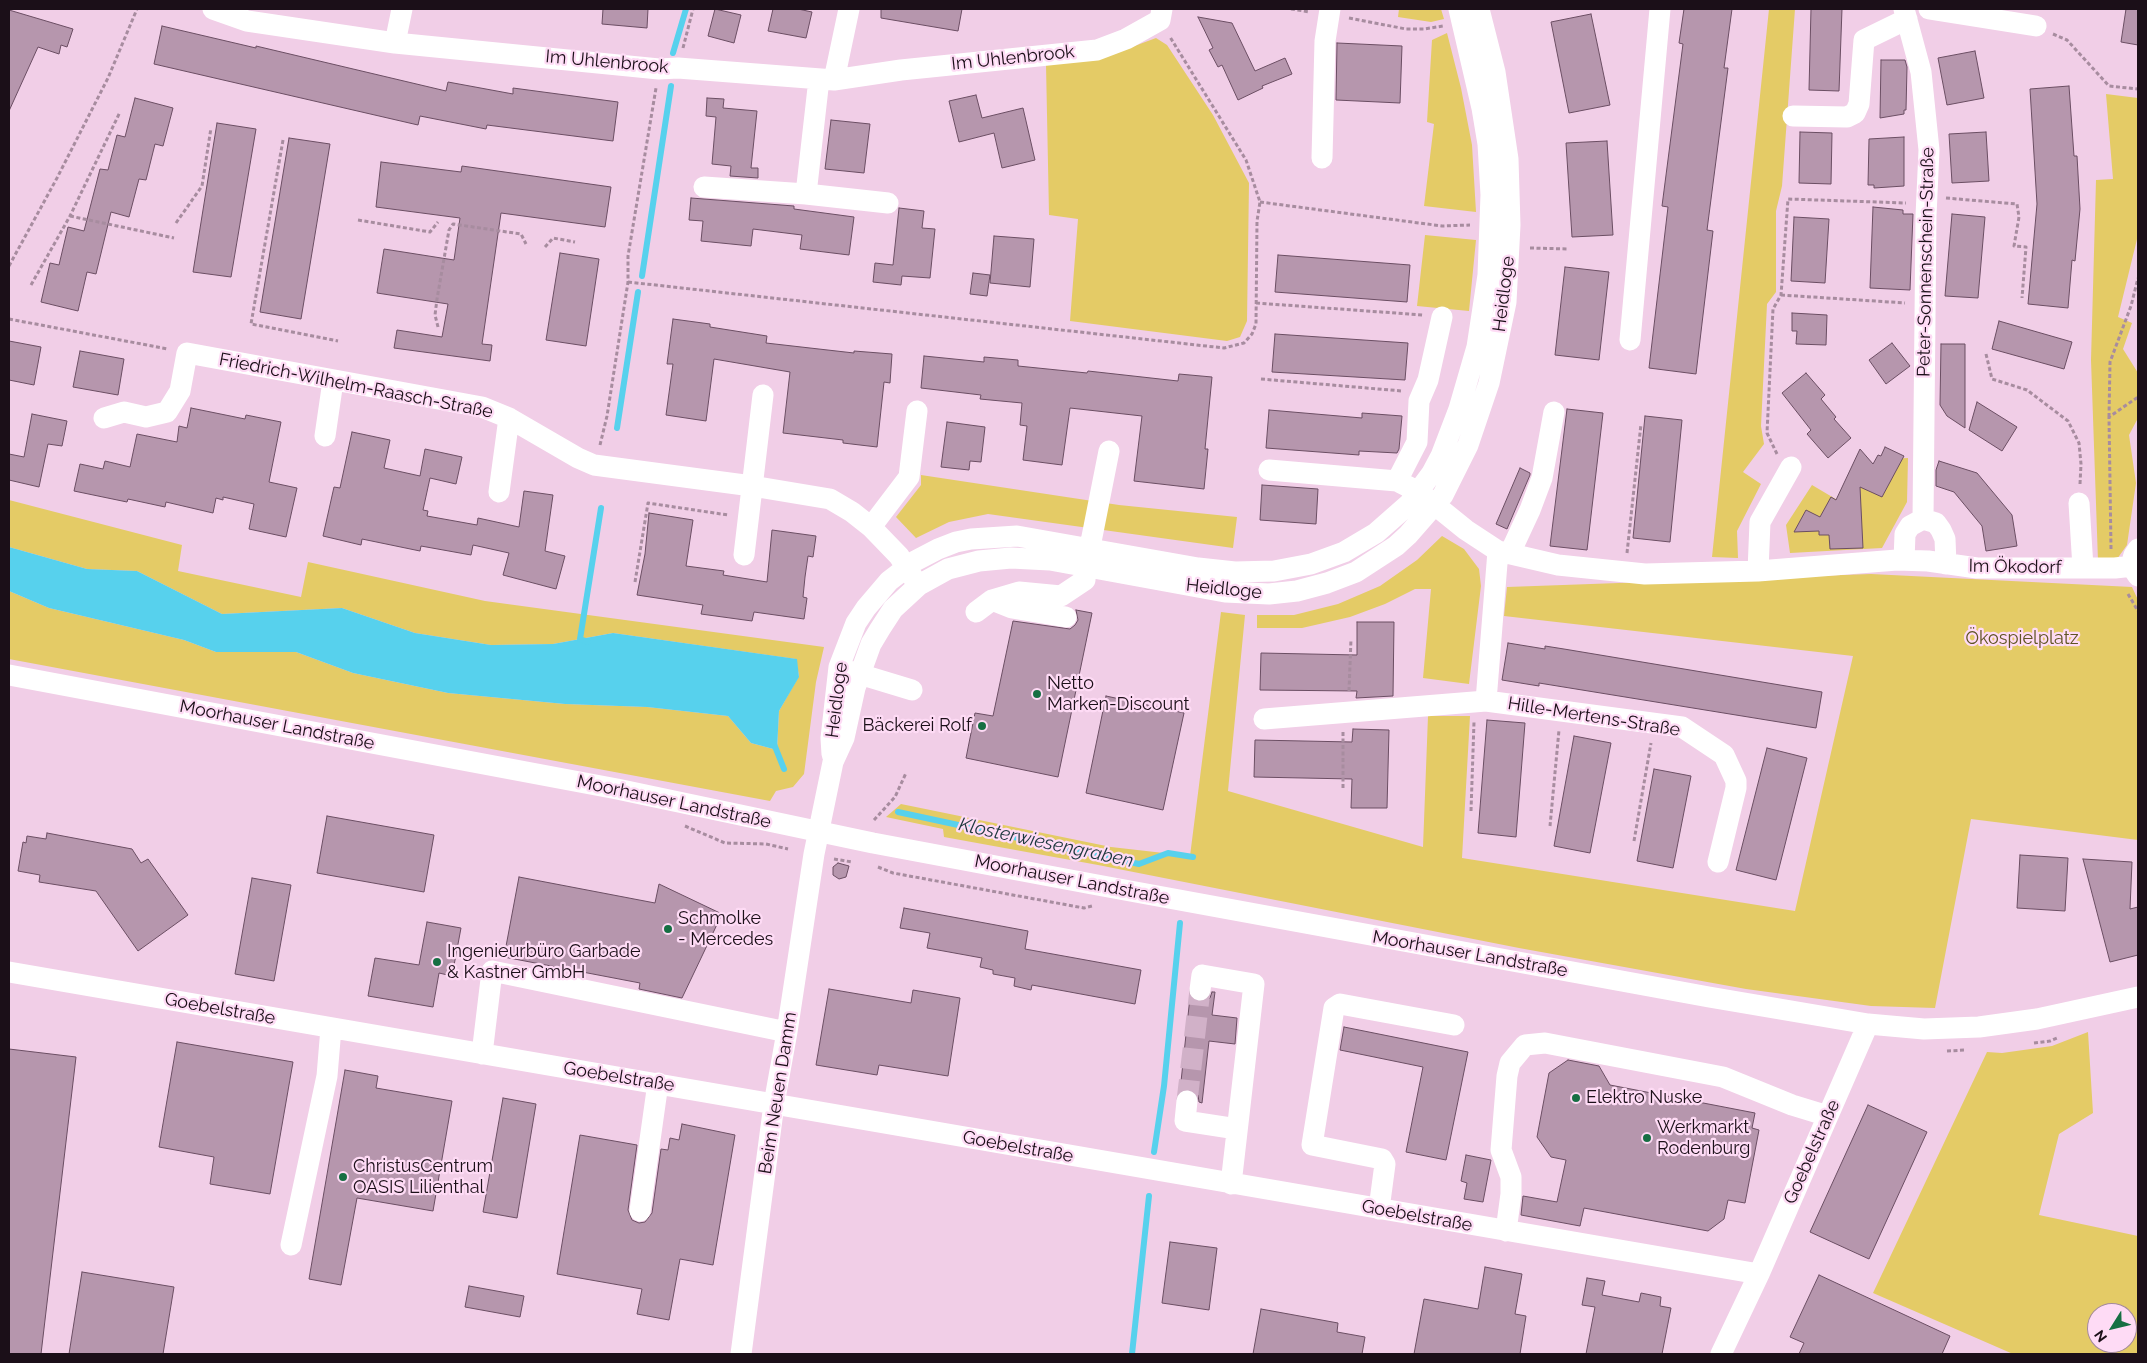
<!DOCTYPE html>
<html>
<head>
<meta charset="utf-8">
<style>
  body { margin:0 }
  #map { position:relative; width:2147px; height:1363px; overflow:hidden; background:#f1cee7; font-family:Raleway,sans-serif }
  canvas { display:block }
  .frame { position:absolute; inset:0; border:10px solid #1b0f18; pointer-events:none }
  .north { position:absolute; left:2087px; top:1303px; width:50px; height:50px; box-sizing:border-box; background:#fedbf5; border:1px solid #a3899d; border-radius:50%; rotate:234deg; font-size:14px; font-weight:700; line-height:20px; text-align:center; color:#1b0f18 }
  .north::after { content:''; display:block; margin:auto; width:18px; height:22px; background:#166f43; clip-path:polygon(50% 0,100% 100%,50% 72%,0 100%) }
</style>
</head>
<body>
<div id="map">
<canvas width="2147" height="1363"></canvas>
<div class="frame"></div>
<div class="north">N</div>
</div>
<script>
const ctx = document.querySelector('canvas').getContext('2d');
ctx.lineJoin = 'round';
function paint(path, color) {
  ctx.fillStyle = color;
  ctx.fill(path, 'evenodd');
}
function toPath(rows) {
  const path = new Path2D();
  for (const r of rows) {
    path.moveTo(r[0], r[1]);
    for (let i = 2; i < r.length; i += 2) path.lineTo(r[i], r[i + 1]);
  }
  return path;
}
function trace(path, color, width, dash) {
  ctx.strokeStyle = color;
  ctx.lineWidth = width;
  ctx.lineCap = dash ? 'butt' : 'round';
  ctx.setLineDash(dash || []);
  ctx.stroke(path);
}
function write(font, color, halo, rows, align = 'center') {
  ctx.font = font + ' Raleway,sans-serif';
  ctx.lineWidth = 4.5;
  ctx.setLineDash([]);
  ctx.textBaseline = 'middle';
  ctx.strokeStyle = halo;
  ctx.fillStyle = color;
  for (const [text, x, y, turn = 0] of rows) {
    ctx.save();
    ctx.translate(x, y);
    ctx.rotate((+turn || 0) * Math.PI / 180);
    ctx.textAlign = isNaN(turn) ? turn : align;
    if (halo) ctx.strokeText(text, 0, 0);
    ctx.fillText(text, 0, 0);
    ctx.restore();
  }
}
const green = toPath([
  [1399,9,1441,9,1444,19,1431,22,1398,17],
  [1769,9,1795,9,1782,186,1776,211,1776,292,1767,304,1761,426,1764,444,1743,472,1761,484,1737,531,1738,558,1712,557],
  [1447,33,1461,88,1472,145,1476,212,1424,206,1434,124,1427,122,1432,40],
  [1156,38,1167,45,1213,115,1249,183,1247,321,1240,337,1227,341,1070,321,1078,219,1049,215,1046,64,1105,57],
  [2106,94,2138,98,2138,235,2118,317,2132,323,2123,349,2138,373,2138,418,2129,435,2136,483,2127,545,2117,559,2098,561,2091,360,2096,180,2113,179],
  [1425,235,1476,240,1469,311,1417,306],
  [1908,458,1907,502,1882,548,1790,553,1786,525,1812,485,1839,501,1885,459],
  [921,475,1119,505,1237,517,1233,548,988,514,949,522,916,538,896,517,921,485],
  [9,500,182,545,178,571,301,597,308,562,485,601,824,647,816,682,804,774,793,787,776,791,770,801,9,659,9,591,49,608,184,640,216,652,296,652,353,673,448,693,565,704,647,707,728,716,751,743,777,750,779,711,799,676,796,659,613,633,553,644,491,645,415,633,342,608,222,614,137,571,87,569,9,547],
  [1442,536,1464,549,1479,569,1481,586,1469,684,1423,678,1431,589,1415,589,1385,604,1350,617,1302,628,1257,628,1257,615,1294,615,1338,604,1380,586,1417,560],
  [1871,574,2132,587,2138,600,2138,840,1971,819,1935,1008,1871,1006,1746,989,1519,948,1098,865,944,837,943,829,886,817,901,804,1111,847,1190,856,1221,612,1245,615,1228,791,1423,847,1428,716,1470,716,1462,858,1795,911,1853,656,1504,616,1507,587],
  [2088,1032,2093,1113,2059,1134,2039,1215,2138,1236,2138,1354,2013,1354,1873,1293,1987,1052,2002,1053,2052,1046],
  [2097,1313,2127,1313,2127,1343,2097,1343]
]);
const water = toPath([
  [9,547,87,569,137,571,222,614,342,608,415,633,491,645,553,644,613,633,797,659,799,677,779,711,777,750,751,743,728,716,647,707,565,704,448,693,353,673,296,652,216,652,184,640,49,608,9,591]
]);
const stream = toPath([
  [673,53,686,9],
  [642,276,671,86],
  [617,428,638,292],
  [588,642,580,639,601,508],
  [774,744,784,769],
  [898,812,1139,864,1168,853,1193,857],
  [1154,1152,1164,1086,1180,923],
  [1132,1354,1149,1196]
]);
const building = toPath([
  [603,9,648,9,647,28,602,24,603,9],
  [715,9,741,15,734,43,708,36,715,9],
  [773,9,798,9,812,12,806,38,768,31,773,9],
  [881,9,962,9,958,31,881,18,881,9],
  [1684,9,1732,9,1724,68,1728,68,1707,230,1713,231,1696,374,1649,368,1668,207,1662,206,1683,44,1679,43,1684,9],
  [1811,9,1842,9,1839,91,1809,90,1811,9],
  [2126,9,2138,9,2138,45,2121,42,2126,9],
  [9,10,73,29,67,47,61,45,59,54,38,47,9,111,9,10],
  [1591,14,1610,105,1569,113,1551,22,1591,14],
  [1198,17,1232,23,1255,71,1285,58,1292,74,1262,86,1263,88,1238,100,1222,65,1218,67,1209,50,1213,48,1198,17],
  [162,26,256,48,256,46,446,91,448,82,513,94,513,88,618,102,613,141,487,125,486,129,420,116,418,125,154,64,162,26],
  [1337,43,1402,46,1400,103,1336,100,1337,43],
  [1975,51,1984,98,1947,105,1938,58,1975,51],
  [1881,60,1905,60,1907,67,1906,110,1904,110,1904,114,1880,118,1881,60],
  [2069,86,2074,156,2077,156,2080,209,2075,261,2072,260,2068,308,2028,304,2037,204,2030,89,2069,86],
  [976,95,982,118,1023,108,1035,160,1002,168,994,133,959,142,949,101,976,95],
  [135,98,173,108,163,146,155,144,146,180,139,179,129,217,111,212,96,274,87,272,78,311,41,302,50,263,59,265,68,227,84,231,100,169,108,170,117,135,125,137,135,98],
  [707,98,724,99,723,108,757,111,751,168,758,168,758,178,730,176,731,166,712,164,716,117,706,116,707,98],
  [831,120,870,124,864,173,825,169,831,120],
  [217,123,256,129,231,277,193,272,217,123],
  [1800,132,1832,133,1831,184,1799,183,1800,132],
  [1986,132,1989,181,1952,183,1949,134,1986,132],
  [1904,137,1904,186,1874,188,1874,185,1868,185,1869,139,1904,137],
  [289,138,330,144,301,319,260,312,289,138],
  [1607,141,1613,235,1572,237,1566,143,1607,141],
  [381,162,461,172,462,166,611,187,605,227,501,213,482,344,492,345,490,361,394,348,397,330,442,337,448,304,377,293,384,249,454,260,460,218,376,207,381,162],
  [691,198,794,206,794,209,854,217,849,255,800,249,802,235,753,229,751,246,701,241,703,221,689,220,691,198],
  [1873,207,1903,210,1903,214,1913,214,1910,290,1870,288,1873,207],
  [899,208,924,211,922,228,935,229,930,278,902,276,901,285,873,282,875,263,893,265,899,208],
  [1952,214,1985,217,1978,298,1945,296,1952,214],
  [1794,217,1829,219,1825,283,1791,281,1794,217],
  [994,236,1034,239,1030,287,990,283,994,236],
  [560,253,599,259,586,346,546,340,560,253],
  [1278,255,1410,265,1407,302,1275,292,1278,255],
  [1565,267,1609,272,1599,360,1555,355,1565,267],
  [973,273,990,275,987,296,970,294,973,273],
  [1792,313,1827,315,1826,345,1796,344,1797,331,1792,331,1792,313],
  [673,319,710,324,710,327,767,336,766,343,854,353,854,351,892,354,890,383,884,382,877,447,843,443,843,440,783,433,790,372,714,359,706,421,666,415,673,364,667,364,673,319],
  [1999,321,2072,342,2064,369,1992,349,1999,321],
  [1275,334,1408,343,1405,380,1272,372,1275,334],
  [9,341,41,347,34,385,9,380,9,341],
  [1892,343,1910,366,1886,384,1869,360,1892,343],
  [1941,344,1965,344,1965,428,1947,416,1940,405,1941,344],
  [80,351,124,359,118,395,73,387,80,351],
  [924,356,984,362,984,357,1018,360,1018,366,1087,373,1088,371,1178,381,1179,374,1212,377,1205,449,1208,449,1204,489,1134,481,1142,416,1070,408,1062,465,1023,460,1027,426,1020,425,1022,403,980,399,981,395,921,388,924,356],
  [1806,373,1825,395,1821,399,1836,417,1834,419,1851,438,1828,458,1807,434,1811,430,1782,393,1806,373],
  [1977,402,2017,427,2002,451,1969,430,1977,402],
  [191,408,245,419,246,415,281,422,269,482,297,488,286,537,249,529,254,504,223,497,223,500,216,498,213,513,166,502,165,507,128,499,127,502,74,491,80,464,103,469,105,461,130,467,137,434,177,442,179,426,187,428,191,408],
  [1567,409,1603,413,1587,550,1550,546,1567,409],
  [1269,410,1362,418,1362,413,1402,416,1399,449,1397,453,1359,451,1359,455,1266,448,1269,410],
  [32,414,67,421,62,446,48,444,39,487,9,480,9,454,24,457,32,414],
  [1645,416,1682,420,1670,542,1633,538,1645,416],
  [947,422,985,427,981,462,970,461,969,470,941,467,947,422],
  [352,432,390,440,384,468,420,476,425,449,462,457,456,484,430,478,423,510,428,511,427,516,477,525,478,518,519,527,524,491,553,495,545,551,565,556,556,589,503,575,509,553,473,545,471,555,421,546,420,551,362,539,361,545,323,536,334,487,340,488,352,432],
  [1885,447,1904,456,1882,497,1860,487,1863,548,1830,549,1829,535,1819,535,1819,531,1794,532,1806,510,1820,517,1831,497,1836,500,1860,449,1873,464,1878,455,1881,456,1885,447],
  [1939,461,1977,473,2012,515,2017,546,1986,551,1982,526,1954,492,1936,486,1936,470,1939,461],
  [1520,468,1530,473,1530,475,1507,529,1496,524,1520,468],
  [1262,485,1318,489,1316,524,1260,520,1262,485],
  [649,513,693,520,686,566,724,571,723,575,767,582,772,530,816,536,813,557,808,556,805,577,803,597,807,598,804,619,754,612,752,621,701,614,703,605,637,595,645,554,649,513],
  [1076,610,1092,613,1058,777,966,758,975,713,993,716,1013,621,1070,629,1075,625,1078,620,1076,610],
  [1357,622,1394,622,1393,696,1356,698,1357,691,1260,690,1261,653,1357,655,1357,622],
  [1508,643,1545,649,1545,646,1564,649,1822,692,1816,728,1539,683,1539,686,1502,680,1508,643],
  [1106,696,1184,713,1163,810,1086,793,1106,696],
  [1487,720,1525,723,1516,837,1478,833,1487,720],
  [1353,729,1389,730,1387,808,1351,808,1352,779,1254,777,1255,740,1352,742,1353,729],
  [1574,736,1611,743,1590,853,1554,846,1574,736],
  [1767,748,1807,758,1776,880,1736,870,1767,748],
  [1654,769,1691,776,1673,868,1637,861,1654,769],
  [327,816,434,835,424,892,317,873,327,816],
  [47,833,132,849,141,863,148,859,188,915,138,951,96,891,39,882,40,875,18,871,23,842,26,843,27,836,46,839,47,833],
  [2020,855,2068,858,2065,911,2017,908,2020,855],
  [2083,859,2132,862,2130,909,2138,907,2138,955,2110,962,2083,859],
  [838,863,849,866,846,877,839,879,833,875,833,867,838,863],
  [519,877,655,903,659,884,722,914,682,998,639,989,640,983,504,957,519,877],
  [252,878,291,885,274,981,235,974,252,878],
  [904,908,1028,931,1025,949,1141,970,1135,1004,1032,985,1031,990,1014,986,1015,978,993,974,993,970,980,967,982,958,927,948,930,933,900,928,904,908],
  [427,922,461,928,452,976,439,973,433,1007,368,996,375,958,419,965,427,922],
  [829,989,911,1003,913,990,960,998,948,1076,879,1065,877,1075,816,1065,829,989],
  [1212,992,1215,992,1212,1015,1237,1018,1235,1044,1209,1041,1202,1103,1199,1102,1198,1095,1194,1091,1188,1089,1180,1091,1190,997,1198,1002,1204,1002,1210,998,1212,992],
  [1344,1027,1468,1052,1446,1160,1406,1152,1423,1067,1340,1050,1344,1027],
  [177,1042,293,1062,270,1194,210,1184,214,1157,159,1147,177,1042],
  [9,1049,76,1057,41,1354,9,1354,9,1049],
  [1568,1060,1599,1066,1610,1085,1755,1113,1752,1128,1759,1130,1745,1203,1728,1200,1724,1219,1708,1231,1584,1208,1580,1226,1521,1215,1523,1196,1557,1202,1566,1160,1551,1157,1537,1137,1549,1073,1568,1060],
  [345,1070,378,1076,376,1088,452,1101,433,1211,357,1198,341,1285,309,1279,345,1070],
  [503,1098,536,1104,517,1218,483,1212,503,1098],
  [1868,1105,1927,1132,1869,1259,1810,1232,1868,1105],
  [682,1124,735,1135,713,1265,680,1259,669,1320,637,1314,642,1289,557,1274,580,1135,637,1145,628,1210,632,1220,639,1223,645,1222,652,1213,661,1149,668,1150,670,1138,679,1140,682,1124],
  [1466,1155,1491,1160,1483,1202,1464,1199,1467,1183,1461,1181,1466,1155],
  [1170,1242,1217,1248,1209,1310,1162,1303,1170,1242],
  [1485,1267,1522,1274,1515,1314,1526,1316,1520,1354,1414,1354,1424,1299,1478,1309,1485,1267],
  [82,1272,174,1287,163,1354,69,1354,82,1272],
  [1819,1275,1950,1336,1942,1354,1799,1354,1804,1343,1790,1337,1819,1275],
  [1587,1278,1605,1281,1602,1295,1639,1302,1641,1293,1661,1297,1660,1306,1671,1308,1662,1354,1586,1354,1595,1307,1582,1305,1587,1278],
  [469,1286,524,1296,520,1317,465,1307,469,1286],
  [1261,1309,1338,1323,1337,1332,1365,1337,1362,1354,1253,1354,1261,1309]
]);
const minorTunnel = toPath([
  [1187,1101,1200,990]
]);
const path = toPath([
  [1291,9,1310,12],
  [1349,18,1406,29,1424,29,1443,26],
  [2053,34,2067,40,2109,86,2138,89],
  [683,48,693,9],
  [283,140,251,324,338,341],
  [1946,198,2017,204,2019,217,2014,246,2026,247,2022,298],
  [1260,202,1442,226,1470,225],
  [70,216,174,238],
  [358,220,430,232,438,222],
  [176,223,202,186,211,128],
  [545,247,553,238,575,242],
  [1530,248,1568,249],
  [9,266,57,178,108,78,137,9],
  [628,282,1224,348,1244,343,1252,334,1256,324,1257,221,1260,202,1246,160,1170,37],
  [31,285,70,216,120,112],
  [1781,295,1905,303],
  [1256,303,1423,315],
  [9,319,168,349],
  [438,327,435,315,437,299,449,230,453,224,521,234,526,244],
  [1986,354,1992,379,2027,390,2068,421,2079,443,2081,464,2080,484],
  [1261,379,1402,391],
  [2109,417,2110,362,2131,306,2138,278],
  [600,445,607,416,628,282,628,256,656,88],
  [1777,454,1767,433,1773,309,1781,295,1788,199,1906,203],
  [2111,549,2109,417,2138,397],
  [1627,553,1641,424],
  [635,582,648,503,728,515],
  [2128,594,2138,611],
  [1349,691,1351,639],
  [1343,732,1343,789],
  [1471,811,1474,722],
  [874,820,895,797,906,773],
  [685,826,725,843,766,844,788,849],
  [1550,826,1559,730],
  [1634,841,1651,743],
  [834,859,852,862],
  [878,867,893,873,1084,908,1092,906],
  [2034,1043,2050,1041,2057,1038],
  [1947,1051,1965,1050]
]);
const minor = toPath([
  [213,9,247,21,395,43,402,9],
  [1904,9,1921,72,1929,150,1926,216,1923,519],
  [1929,9,2036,26],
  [395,43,659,69,678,68,834,80,901,70,1097,50,1126,39,1160,20,1162,9],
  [834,80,849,9],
  [1793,116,1847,117,1855,113,1859,104,1864,40,1907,19],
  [1322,158,1325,41,1330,9],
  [704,187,806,194,888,203],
  [806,194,819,79],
  [1630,340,1660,9],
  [104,418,124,412,146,417,167,412,180,391,187,353,482,407,509,418,578,458,594,465,752,486,830,499,852,512,871,527,899,556,914,579],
  [325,436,333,381],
  [1269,470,1397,481,1419,492,1466,530,1498,551,1558,565,1645,574,1758,571,1897,560,1928,561,1977,568,2115,568,2133,566],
  [1397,481,1417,442,1419,401,1428,380,1442,317],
  [499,492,509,418],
  [2079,503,2083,568],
  [871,527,909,477,917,411],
  [2138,549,2134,555,2132,562,2134,570,2138,576],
  [1498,551,1486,701,1682,727,1724,755,1736,781,1736,788,1718,862],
  [1510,553,1530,510,1542,478,1554,412],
  [744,555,763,395],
  [1904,560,1905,534,1910,526,1923,519,1936,523,1941,530,1945,539,1946,564],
  [1758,571,1760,522,1791,467],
  [992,600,1012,608,1066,617],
  [976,612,992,600,1019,592,1061,596,1085,580,1086,567,1109,451],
  [846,670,912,690],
  [9,675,617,789,873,843,1092,884,1709,997,1868,1024,1924,1029,1979,1027,2037,1019,2138,997],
  [1264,719,1486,701],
  [832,754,831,738,839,667,856,623,866,608,889,581,915,561,938,549,956,542,971,539,1017,536,1198,568,1235,572,1274,571,1311,564,1344,552,1376,533,1409,504,1432,473,1441,456,1459,409,1477,347,1488,275,1491,195,1488,144,1482,108,1459,9],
  [9,972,1759,1274,1868,1024],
  [1200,990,1202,975,1254,984,1231,1184],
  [482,1054,492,971,787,1032],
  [1187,1101,1185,1121,1237,1129],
  [1379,1209,1385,1164,1382,1159,1312,1145,1334,1008,1340,1004,1454,1025],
  [640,1211,658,1083],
  [1506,1231,1511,1194,1511,1177,1501,1150,1507,1076,1510,1063,1525,1045,1545,1043,1723,1077,1792,1105,1828,1116],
  [291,1245,327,1076,331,1028],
  [741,1354,774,1104,787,1032,814,854,833,762,844,738,855,688,871,644,880,629,893,609,919,585,948,569,979,561,1011,558,1050,560,1225,592,1269,594,1297,591,1327,583,1356,572,1396,546,1408,535,1443,495,1468,445,1489,383,1506,302,1510,225,1508,159,1495,72,1479,9],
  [1721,1354,1759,1274]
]);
const markers = [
  [1037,694,5,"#166f43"],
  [982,726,5,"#166f43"],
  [668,929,5,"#166f43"],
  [437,962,5,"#166f43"],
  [1576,1098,5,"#166f43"],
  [1647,1138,5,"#166f43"],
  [343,1177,5,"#166f43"]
];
const streetNames = [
  ["Im Uhlenbrook",1013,58,-6],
  ["Im Uhlenbrook",607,62,5],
  ["Peter-Sonnenschein-Straße",1926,262,-89],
  ["Heidloge",1504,294,-83],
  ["Friedrich-Wilhelm-Raasch-Straße",356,386,11],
  ["Im Ökodorf",2015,567,1],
  ["Heidloge",1224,589,6],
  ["Heidloge",837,700,-83],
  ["Hille-Mertens-Straße",1594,717,9],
  ["Moorhauser Landstraße",277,725,11],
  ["Moorhauser Landstraße",674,802,12],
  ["Moorhauser Landstraße",1072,880,11],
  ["Moorhauser Landstraße",1470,954,10],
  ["Goebelstraße",220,1009,10],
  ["Goebelstraße",619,1077,9],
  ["Beim Neuen Damm",778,1093,-81],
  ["Goebelstraße",1018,1147,10],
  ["Goebelstraße",1812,1152,-66],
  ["Goebelstraße",1417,1216,10]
];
const parkNames = [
  ["Ökospielplatz",2022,639]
];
const poiNames = [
  ["Netto",1047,684],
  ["Marken-Discount",1047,705],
  ["Bäckerei Rolf",972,726,"right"],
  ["Schmolke",678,919],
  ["- Mercedes",678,940],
  ["Ingenieurbüro Garbade",447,952],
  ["& Kastner GmbH",447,973],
  ["Elektro Nuske",1586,1098],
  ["Werkmarkt",1657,1128],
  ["Rodenburg",1657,1149],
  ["ChristusCentrum",353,1167],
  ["OASIS Lilienthal",353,1188]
];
const waterNames = [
  ["Klosterwiesengraben",1046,843,12]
];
paint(green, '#e4cb66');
paint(water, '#57d1ed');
trace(stream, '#57d1ed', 6);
paint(building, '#b696ad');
trace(building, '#6b4e63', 1);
trace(minorTunnel, '#d1b1c8', 21, [21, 11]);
trace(path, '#a78c9f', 3, [4, 2.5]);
trace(minor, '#fff', 21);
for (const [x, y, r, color] of markers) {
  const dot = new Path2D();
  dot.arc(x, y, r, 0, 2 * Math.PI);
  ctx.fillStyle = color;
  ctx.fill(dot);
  trace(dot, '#fedbf5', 2);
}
write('18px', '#1b0f18', '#fedbf5', streetNames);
write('18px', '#5f5322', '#fedbf5', parkNames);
write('18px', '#1b0f18', '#fedbf5', poiNames, 'left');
write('italic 19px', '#1c373d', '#fedbf5', waterNames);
</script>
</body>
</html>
